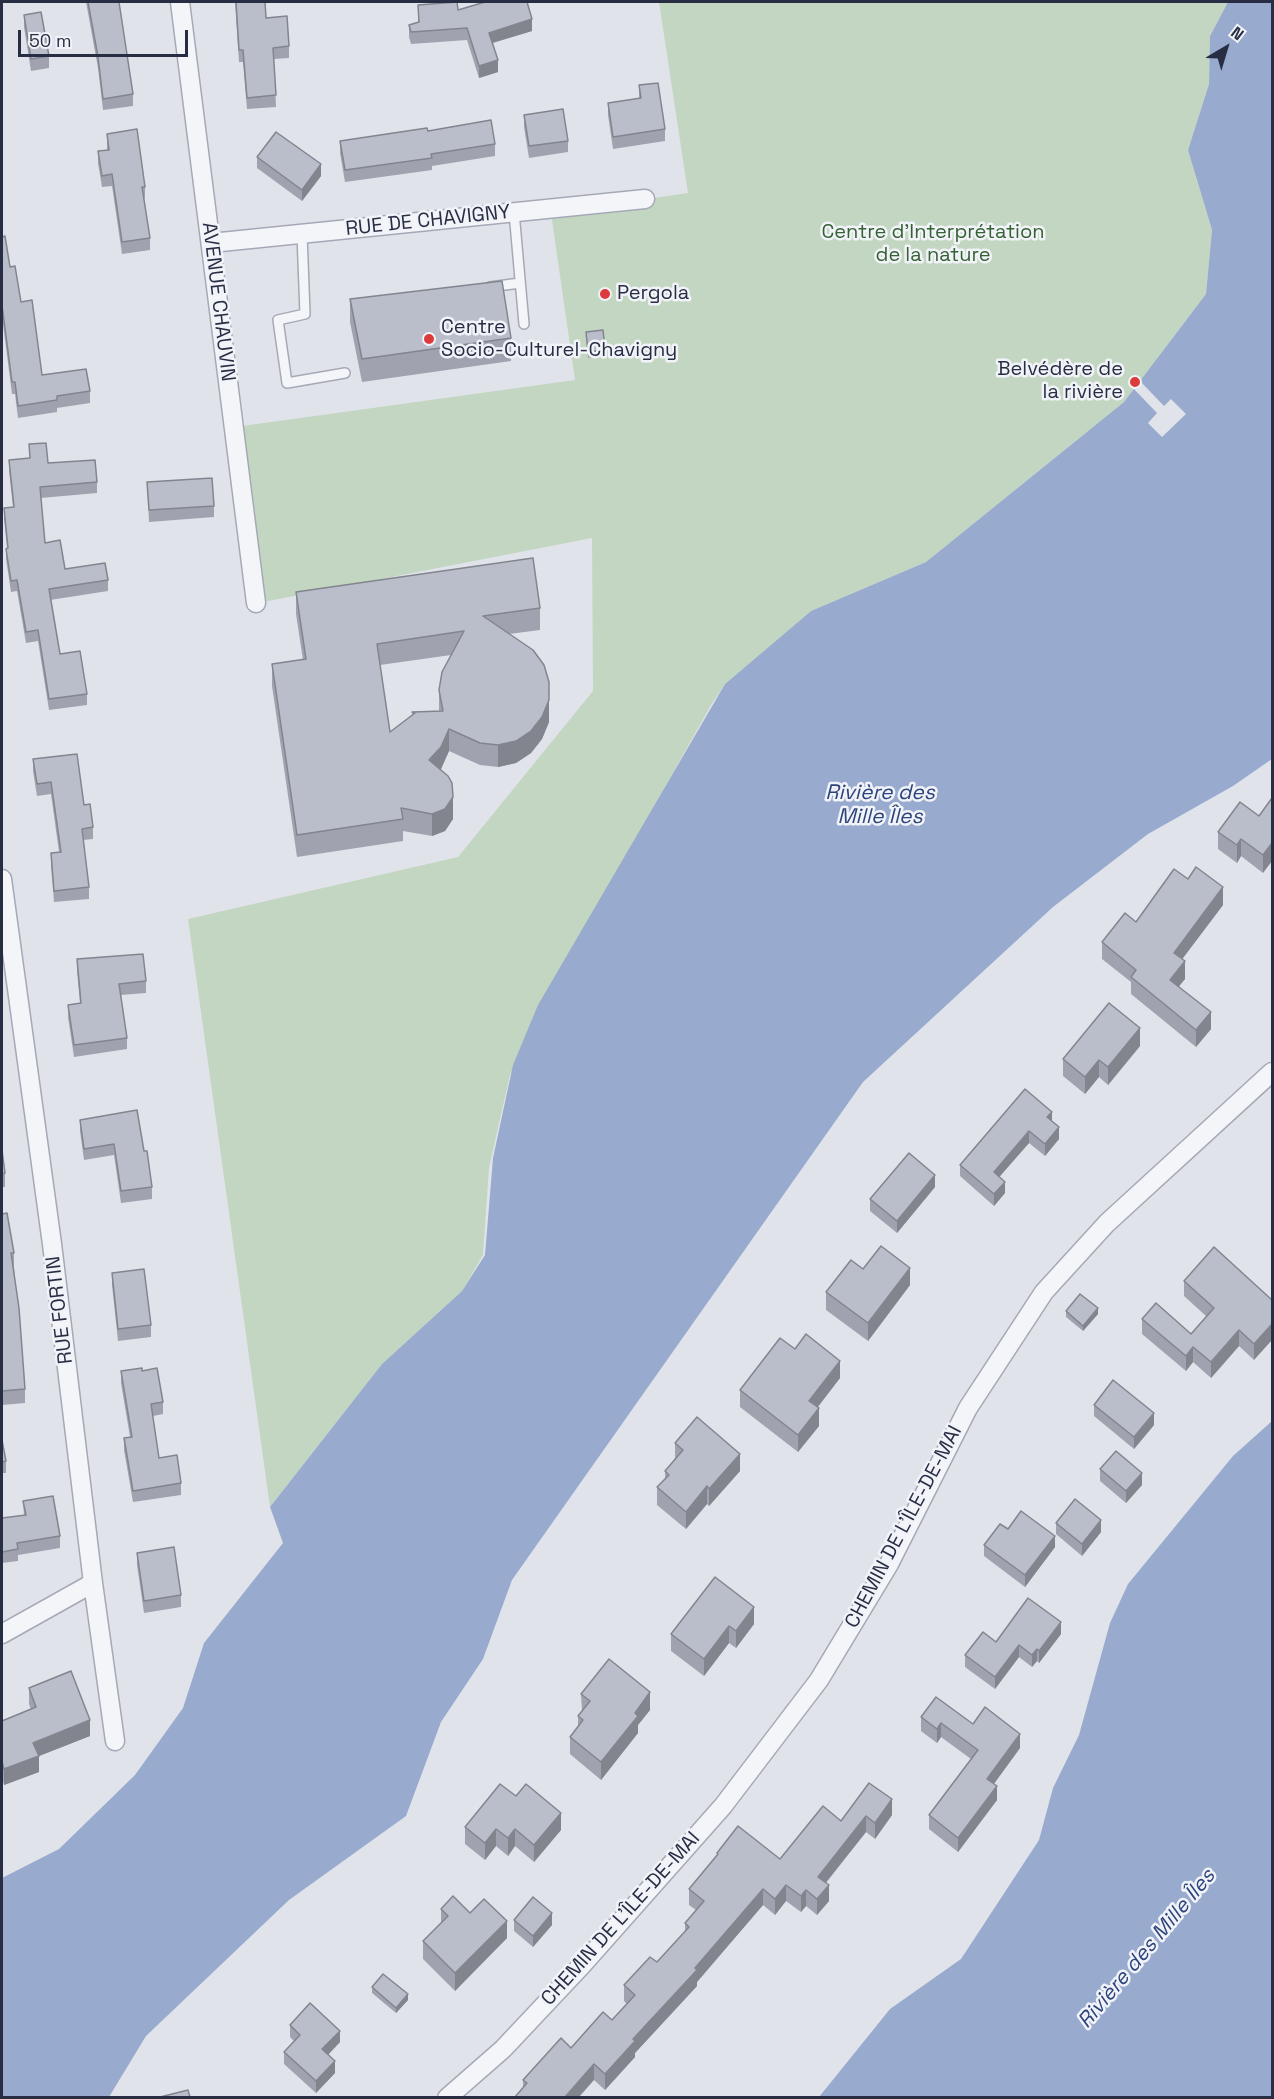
<!DOCTYPE html>
<html>
<head>
<meta charset="utf-8">
<style>
  body { margin:0 }
  #map { position:relative; width:1274px; height:2099px; overflow:hidden; background:#e1e3eb; font-family:"Space Grotesk",sans-serif }
  canvas { display:block }
  .frame { position:absolute; inset:0; border:3px solid #272e44; pointer-events:none }
  .north { position:absolute; left:1196px; top:18px; width:60px; height:60px; -webkit-text-stroke:4px #f1f3f8; paint-order:stroke; rotate:38deg; font-size:16px; font-weight:700; line-height:24px; text-align:center; color:#272e44 }
  .north::after { content:''; display:block; margin:auto; width:21px; height:27px; background:#272e44; clip-path:polygon(50% 0,100% 100%,50% 72%,0 100%) }
  .scale { position:absolute; left:18px; top:30px; width:170px; height:27px; box-sizing:border-box; border:3px solid #272e44; border-top:0; padding-left:8px; font-size:18px; line-height:21px; white-space:nowrap; color:#272e44; -webkit-text-stroke:4px #f1f3f8; paint-order:stroke }
</style>
</head>
<body>
<div id="map">
<canvas width="1274" height="2099"></canvas>
<div class="frame"></div>
<div class="north">N</div>
<div class="scale">50 m</div>
</div>
<script>
const ctx = document.querySelector('canvas').getContext('2d');
ctx.lineJoin = 'round';
function paint(path, color) {
  ctx.fillStyle = color;
  ctx.fill(path, 'evenodd');
}
function toPath(rows) {
  const path = new Path2D();
  for (const r of rows) {
    path.moveTo(r[0], r[1]);
    for (let i = 2; i < r.length; i += 2) path.lineTo(r[i], r[i + 1]);
  }
  return path;
}
function trace(path, color, width, dash) {
  ctx.strokeStyle = color;
  ctx.lineWidth = width;
  ctx.lineCap = dash ? 'butt' : 'round';
  ctx.setLineDash(dash || []);
  ctx.stroke(path);
}
function write(font, color, halo, rows, align = 'center') {
  ctx.font = font + ' "Space Grotesk",sans-serif';
  ctx.lineWidth = 5;
  ctx.setLineDash([]);
  ctx.textBaseline = 'middle';
  ctx.strokeStyle = halo;
  ctx.fillStyle = color;
  for (const [text, x, y, turn = 0] of rows) {
    ctx.save();
    ctx.translate(x, y);
    ctx.rotate((+turn || 0) * Math.PI / 180);
    ctx.textAlign = isNaN(turn) ? turn : align;
    if (halo) ctx.strokeText(text, 0, 0);
    ctx.fillText(text, 0, 0);
    ctx.restore();
  }
}
const green = toPath([
  [659,2,1228,2,1210,36,1209,84,1188,150,1212,230,1206,294,1124,402,926,562,811,611,725,684,711,705,540,1010,510,1075,489,1168,483,1255,462,1291,382,1364,270,1507,188,919,458,857,593,691,592,538,258,603,235,427,575,380,551,213,688,193]
]);
const water = toPath([
  [1228,2,1272,2,1272,759,1233,786,1148,834,1053,907,863,1082,512,1580,483,1659,441,1722,406,1816,289,1900,146,2036,109,2097,2,2098,2,1878,59,1849,135,1775,183,1708,204,1643,283,1543,270,1507,382,1364,462,1291,485,1255,493,1158,513,1065,538,1005,725,684,811,611,926,562,1124,402,1206,294,1212,230,1188,150,1209,84,1210,36],
  [1272,1421,1272,2097,819,2097,890,2009,961,1959,1039,1840,1053,1788,1079,1735,1110,1623,1128,1584,1233,1456]
]);
const pier = toPath([
  [1138,379,1164,406,1171,399,1186,414,1162,437,1148,423,1157,413,1132,387]
]);
const service = toPath([
  [514,212,524,324],
  [302,234,305,314,278,320,287,383,345,373],
  [490,287,520,283]
]);
const minor = toPath([
  [180,2,256,603],
  [211,243,645,199],
  [2,879,52,1244,93,1583,115,1741],
  [2,1634,93,1583],
  [447,2098,503,2049,583,1964,723,1806,819,1680,889,1564,968,1408,1044,1292,1107,1223,1272,1072]
]);
const wall = toPath([
  [86,2,119,2,133,94,133,106,103,110,98,68],
  [235,2,265,2,266,18,289,46,289,58,274,59,276,107,247,109,243,62,239,62],
  [418,5,458,10,532,31,492,43,498,72,479,78,467,40,411,44,409,37,409,25,418,23],
  [24,15,49,56,49,68,31,71,24,27],
  [2,68,3,105,3,122,2,123],
  [639,85,665,129,665,141,613,149,608,115,608,103,639,99],
  [524,115,568,141,568,152,529,158,524,127],
  [428,131,495,144,495,156,432,166,432,170,345,182,340,153,340,141],
  [107,134,145,187,145,198,144,198,150,238,150,250,122,254,112,186,102,187,98,163,98,151,107,150],
  [257,157,321,176,302,201,257,168],
  [2,237,42,375,90,391,90,403,57,408,57,412,18,418,15,394,12,394,2,316],
  [350,299,511,338,511,361,362,382,350,322],
  [586,332,605,350,605,356,588,358],
  [29,444,48,463,97,482,97,493,41,498,45,543,65,569,108,580,108,591,50,600,60,654,87,694,87,705,49,710,38,641,26,643,17,591,11,592,6,559,6,549,7,548,4,519,4,508,13,507,9,471,9,460,29,459],
  [147,482,214,506,214,517,149,522],
  [296,592,540,608,540,630,509,634,549,722,542,739,531,753,516,763,498,767,480,765,449,751,441,769,453,819,445,831,432,836,403,831,403,841,297,857,272,686,272,664,303,660,296,614],
  [451,655,439,690,439,711,412,712,412,715,390,732,380,665],
  [33,759,84,805,93,827,93,839,83,840,89,887,89,899,54,902,51,865,51,853,59,852,51,794,37,796,33,771],
  [1272,798,1263,873,1241,856,1237,863,1218,849,1218,832,1259,816],
  [1223,905,1182,959,1185,979,1179,986,1211,1029,1196,1047,1131,994,1131,982,1102,959,1102,942,1136,922],
  [77,959,146,981,146,993,121,995,127,1038,127,1049,74,1057,68,1017,68,1005,80,1003,77,971],
  [1140,1046,1108,1085,1099,1077,1085,1094,1063,1076,1063,1059],
  [1025,1089,1052,1121,1059,1139,1045,1156,1029,1143,999,1177,1005,1193,994,1206,960,1176,960,1165],
  [2,1113,3,1122,3,1136,2,1136],
  [80,1120,144,1151,152,1187,152,1199,121,1203,114,1155,84,1160,80,1131],
  [2,1150,5,1173,5,1187,2,1187],
  [935,1187,897,1233,870,1211,870,1199],
  [2,1214,14,1253,14,1267,25,1389,25,1403,2,1405],
  [863,1269,910,1285,868,1341,826,1310,826,1292],
  [112,1273,151,1325,151,1337,118,1341,112,1285],
  [1184,1281,1272,1300,1254,1360,1239,1346,1211,1378,1193,1362,1186,1371,1142,1334,1142,1319,1191,1334,1206,1316,1184,1296],
  [1066,1311,1098,1314,1083,1331,1066,1317],
  [795,1349,840,1378,818,1407,819,1426,798,1452,740,1407,740,1390],
  [121,1371,142,1371,163,1402,163,1414,153,1416,159,1458,181,1483,181,1495,133,1502,124,1450,124,1438,130,1437,121,1383],
  [1094,1405,1154,1425,1134,1449,1094,1416],
  [2,1440,6,1461,6,1473,2,1473],
  [675,1443,740,1471,709,1506,707,1504,686,1529,657,1505,657,1487,665,1479,665,1471,675,1459],
  [1100,1469,1142,1485,1126,1503,1100,1481],
  [23,1501,60,1536,60,1548,18,1555,18,1561,2,1563,2,1518,24,1515],
  [1056,1523,1101,1532,1082,1556,1056,1534],
  [984,1545,1055,1547,1025,1587,984,1556],
  [137,1553,181,1595,181,1607,144,1613,137,1565],
  [715,1577,754,1624,736,1648,729,1643,704,1676,671,1651,671,1634],
  [1061,1634,1039,1663,1037,1661,1032,1667,1019,1657,995,1689,965,1667,965,1655,996,1642],
  [29,1688,90,1736,39,1756,39,1772,4,1785,2,1778,2,1721,31,1710,29,1704],
  [581,1694,650,1710,638,1725,638,1733,601,1780,570,1754,570,1737,578,1726,578,1716,582,1712],
  [921,1717,973,1724,1020,1748,994,1784,997,1800,958,1852,929,1829,929,1815,971,1759,941,1737,937,1743,921,1731],
  [869,1783,892,1815,875,1839,866,1832,826,1883,829,1901,817,1915,806,1906,801,1912,786,1901,775,1915,763,1905,697,1982,697,1986,635,2053,635,2057,605,2090,594,2080,523,2088,523,2080,612,2020,627,2004,624,2001,624,1985,657,1962,685,1932,685,1923,696,1910,689,1905,689,1889,717,1856,717,1853,780,1859,841,1821],
  [516,1796,561,1830,534,1862,515,1846,508,1856,496,1846,485,1860,465,1844,465,1827],
  [441,1909,470,1913,507,1938,455,1991,423,1959,423,1941,441,1923],
  [514,1920,552,1925,533,1947,514,1931],
  [372,1987,408,2000,396,2013,372,1993],
  [290,2025,340,2042,328,2055,335,2073,316,2093,284,2064,284,2052,294,2041,290,2037]
]);
const shadedWall = toPath([
  [532,19,532,31,489,44,489,33],
  [498,60,498,72,479,78,479,66],
  [321,164,321,176,302,201,302,190],
  [549,682,549,722,542,739,531,753,516,763,498,767,498,745],
  [449,729,449,751,441,769,429,782,429,760],
  [453,797,453,819,445,831,432,836,432,814],
  [1241,839,1241,856,1237,863,1237,845],
  [1272,843,1272,861,1263,873,1263,855],
  [1223,887,1223,905,1174,970,1174,953],
  [1185,961,1185,979,1170,997,1170,980],
  [1211,1012,1211,1029,1196,1047,1196,1030],
  [1140,1028,1140,1046,1108,1085,1108,1067],
  [1099,1060,1099,1077,1085,1094,1085,1077],
  [1052,1112,1052,1123,1047,1117],
  [1059,1127,1059,1139,1045,1156,1045,1144],
  [1029,1131,1029,1143,994,1183,994,1172],
  [935,1175,935,1187,897,1233,897,1221],
  [1005,1182,1005,1193,994,1206,994,1194],
  [910,1268,910,1285,868,1341,868,1323],
  [1098,1308,1098,1314,1083,1331,1083,1326],
  [1272,1324,1272,1340,1254,1360,1254,1344],
  [1239,1330,1239,1346,1211,1378,1211,1362],
  [1193,1347,1193,1362,1186,1371,1186,1356],
  [840,1361,840,1378,809,1418,809,1401],
  [819,1408,819,1426,798,1452,798,1435],
  [1154,1413,1154,1425,1134,1449,1134,1437],
  [740,1454,740,1471,709,1506,709,1489],
  [1142,1473,1142,1485,1126,1503,1126,1491],
  [707,1486,707,1504,686,1529,686,1512],
  [1101,1520,1101,1532,1082,1556,1082,1544],
  [1055,1536,1055,1547,1025,1587,1025,1575],
  [754,1607,754,1624,736,1648,736,1631],
  [1061,1622,1061,1634,1039,1663,1039,1651],
  [729,1626,729,1643,704,1676,704,1659],
  [1019,1645,1019,1657,995,1689,995,1677],
  [1037,1649,1037,1661,1032,1667,1032,1655],
  [650,1692,650,1710,638,1725,638,1733,601,1780,601,1762,635,1713],
  [90,1720,90,1736,39,1756,39,1772,4,1785,4,1769,33,1743],
  [941,1723,941,1737,937,1743,937,1729],
  [1020,1734,1020,1748,987,1793,987,1779],
  [997,1786,997,1800,958,1852,958,1838],
  [892,1799,892,1815,875,1839,875,1823],
  [561,1813,561,1830,534,1862,534,1845],
  [866,1816,866,1832,818,1892,818,1877],
  [496,1829,496,1846,485,1860,485,1843],
  [515,1829,515,1846,508,1856,508,1838],
  [786,1885,786,1901,775,1915,775,1899],
  [829,1885,829,1901,817,1915,817,1899],
  [763,1889,763,1905,697,1982,697,1986,635,2053,635,2057,605,2090,605,2074,633,2039,695,1968],
  [806,1890,806,1906,801,1912,801,1896],
  [552,1913,552,1925,533,1947,533,1936],
  [507,1921,507,1938,455,1991,455,1973],
  [408,1994,408,2000,396,2013,396,2008],
  [340,2031,340,2042,322,2061,322,2049],
  [335,2061,335,2073,316,2093,316,2081],
  [594,2064,594,2080,579,2097,565,2097]
]);
const building = toPath([
  [88,2,119,2,133,94,103,99,98,57,88,2],
  [236,2,265,2,266,18,287,16,289,46,273,48,276,95,247,98,243,50,239,50,236,2],
  [457,2,458,10,485,2,527,2,532,19,489,33,498,60,479,66,467,28,411,32,409,25,419,22,418,5,457,2],
  [41,12,49,56,31,59,24,15,41,12],
  [658,83,665,129,613,137,608,103,641,98,639,85,658,83],
  [563,109,568,141,529,146,524,115,563,109],
  [491,120,495,144,431,154,432,158,345,170,340,141,427,128,428,131,491,120],
  [137,129,145,187,142,187,150,238,122,242,112,174,102,176,98,151,109,150,107,134,137,129],
  [276,132,321,164,302,190,257,157,276,132],
  [5,236,10,267,15,266,21,302,32,300,42,375,86,369,90,391,57,396,57,400,18,406,15,382,12,382,2,305,2,237,5,236],
  [502,281,511,338,362,359,350,299,502,281],
  [603,330,605,350,588,352,586,332,603,330],
  [46,443,48,463,95,460,97,482,40,487,45,543,60,540,65,569,105,563,108,580,49,589,60,654,80,651,87,694,49,699,38,630,26,632,17,580,11,581,6,549,8,548,4,508,14,507,9,460,30,458,29,444,46,443],
  [212,478,214,506,149,510,147,482,212,478],
  [533,558,540,608,483,616,533,650,544,665,549,682,549,700,542,717,531,731,516,741,498,745,480,743,449,729,441,747,429,760,448,776,452,783,453,797,445,809,432,814,401,808,403,819,297,835,272,664,306,659,296,592,533,558],
  [464,631,442,672,439,690,443,711,412,712,415,713,390,732,377,644,464,631],
  [77,754,84,805,90,804,93,827,82,829,89,887,54,891,51,853,61,852,51,782,37,784,33,759,77,754],
  [1272,798,1272,843,1263,855,1241,839,1237,845,1218,832,1240,802,1259,816,1272,798],
  [1196,867,1223,887,1174,953,1185,961,1170,980,1211,1012,1196,1030,1131,977,1136,970,1102,942,1125,913,1136,922,1174,869,1188,879,1196,867],
  [143,954,146,981,119,984,127,1038,74,1045,68,1005,81,1003,77,959,143,954],
  [1109,1003,1140,1028,1108,1067,1099,1060,1085,1077,1063,1059,1109,1003],
  [1025,1089,1052,1112,1047,1117,1059,1127,1045,1144,1029,1131,994,1172,1005,1182,994,1194,960,1165,1025,1089],
  [137,1110,144,1151,147,1151,152,1187,121,1191,114,1144,84,1149,80,1120,137,1110],
  [2,1150,5,1173,2,1174,2,1150],
  [909,1153,935,1175,897,1221,870,1199,909,1153],
  [7,1213,14,1253,11,1253,19,1308,25,1389,2,1391,2,1214,7,1213],
  [881,1246,910,1268,868,1323,826,1292,851,1260,863,1269,881,1246],
  [1214,1247,1272,1300,1272,1324,1254,1344,1239,1330,1211,1362,1193,1347,1186,1356,1142,1319,1156,1303,1191,1334,1214,1308,1184,1281,1214,1247],
  [144,1269,151,1325,118,1329,112,1273,144,1269],
  [1080,1294,1098,1308,1083,1326,1066,1311,1080,1294],
  [806,1334,840,1361,809,1401,819,1408,798,1435,740,1390,780,1338,795,1349,806,1334],
  [142,1368,142,1371,157,1368,163,1402,151,1404,159,1458,177,1455,181,1483,133,1491,124,1438,132,1437,121,1371,142,1368],
  [1113,1380,1154,1413,1134,1437,1094,1405,1113,1380],
  [697,1417,740,1454,709,1489,707,1486,686,1512,657,1487,669,1475,665,1471,683,1450,675,1443,697,1417],
  [2,1440,6,1461,2,1462,2,1440],
  [1116,1451,1142,1473,1126,1491,1100,1469,1116,1451],
  [53,1496,60,1536,17,1543,18,1549,2,1552,2,1518,26,1515,23,1501,53,1496],
  [1075,1499,1101,1520,1082,1544,1056,1523,1075,1499],
  [1021,1511,1055,1536,1025,1575,984,1545,1000,1524,1008,1529,1021,1511],
  [174,1547,181,1595,144,1601,137,1553,174,1547],
  [715,1577,754,1607,736,1631,729,1626,704,1659,671,1634,715,1577],
  [1028,1598,1061,1622,1039,1651,1037,1649,1032,1655,1019,1645,995,1677,965,1655,983,1632,996,1642,1028,1598],
  [609,1659,650,1692,635,1713,638,1716,601,1762,570,1737,583,1720,578,1716,590,1701,581,1694,609,1659],
  [71,1671,90,1720,33,1743,39,1756,4,1769,2,1762,2,1721,36,1707,29,1688,71,1671],
  [936,1697,973,1724,985,1707,1020,1734,987,1779,997,1786,958,1838,929,1815,978,1750,941,1723,937,1729,921,1717,936,1697],
  [869,1783,892,1799,875,1823,866,1816,818,1877,829,1885,817,1899,806,1890,801,1896,786,1885,775,1899,763,1889,695,1968,697,1970,633,2039,635,2041,605,2074,594,2064,565,2097,515,2097,527,2083,523,2080,561,2038,571,2048,603,2012,612,2020,635,1995,624,1985,650,1957,657,1962,689,1927,685,1923,704,1901,689,1889,718,1854,717,1853,738,1826,780,1859,823,1806,841,1821,869,1783],
  [500,1784,516,1796,526,1784,561,1813,534,1845,515,1829,508,1838,496,1829,485,1843,465,1827,500,1784],
  [453,1896,470,1913,484,1899,507,1921,455,1973,423,1941,448,1916,441,1909,453,1896],
  [533,1897,552,1913,533,1936,514,1920,533,1897],
  [383,1974,408,1994,396,2008,372,1987,383,1974],
  [310,2003,340,2031,322,2049,335,2061,316,2081,284,2052,300,2035,290,2025,310,2003],
  [188,2090,190,2097,160,2097,188,2090]
]);
const markers = [
  [605,294,6,"#dc3a3b"],
  [429,339,6,"#dc3a3b"],
  [1135,382,6,"#dc3a3b"]
];
const streetNames = [
  ["RUE DE CHAVIGNY",428,221,-6],
  ["AVENUE CHAUVIN",218,302,83],
  ["RUE FORTIN",60,1310,-97],
  ["CHEMIN DE L'ÎLE-DE-MAI",904,1527,-62],
  ["CHEMIN DE L'ÎLE-DE-MAI",621,1919,-48]
];
const parkNames = [
  ["Centre d'Interprétation",933,233],
  ["de la nature",933,256]
];
const poiNames = [
  ["Pergola",617,294],
  ["Centre",441,328],
  ["Socio-Culturel-Chavigny",441,351],
  ["Belvédère de",1123,370,"right"],
  ["la rivière",1123,393,"right"]
];
const waterNames = [
  ["Rivière des",880,793],
  ["Mille Îles",880,817],
  ["Rivière des Mille Îles",1147,1949,-50]
];
paint(green, '#c3d6c1');
paint(water, '#98abce');
paint(pier, '#e1e3eb');
trace(service, '#a5a9b6', 12);
trace(minor, '#a5a9b6', 21);
trace(service, '#f4f5f9', 9);
trace(minor, '#f4f5f9', 18);
paint(wall, '#a0a3af');
paint(shadedWall, '#82858e');
paint(building, '#babecb');
trace(building, '#82858e', 1.5);
for (const [x, y, r, color] of markers) {
  const dot = new Path2D();
  dot.arc(x, y, r, 0, 2 * Math.PI);
  ctx.fillStyle = color;
  ctx.fill(dot);
  trace(dot, '#f1f3f8', 2);
}
write('20px', '#272e44', '#f1f3f8', streetNames);
write('20px', '#356233', '#f1f3f8', parkNames);
write('20px', '#272e44', '#f1f3f8', poiNames, 'left');
write('italic 21px', '#2d457d', '#f1f3f8', waterNames);
</script>
</body>
</html>
